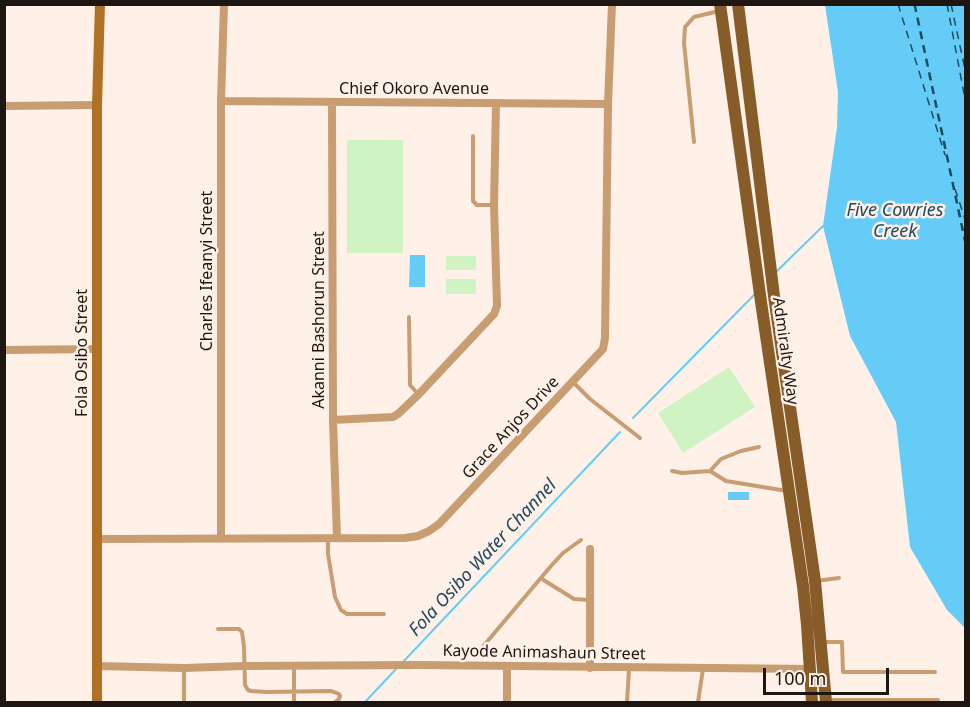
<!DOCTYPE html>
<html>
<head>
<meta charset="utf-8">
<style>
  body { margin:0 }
  #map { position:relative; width:970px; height:707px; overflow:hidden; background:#fff1e8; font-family:"Noto Sans",sans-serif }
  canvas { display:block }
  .frame { position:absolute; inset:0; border:6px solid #1e1611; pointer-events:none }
  .scale { position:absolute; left:763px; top:668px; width:126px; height:27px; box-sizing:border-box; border:3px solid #1e1611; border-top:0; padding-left:8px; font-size:18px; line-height:21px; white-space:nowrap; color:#1e1611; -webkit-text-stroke:4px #fff1e8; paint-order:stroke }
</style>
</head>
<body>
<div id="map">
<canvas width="970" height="707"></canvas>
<div class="frame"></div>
<div class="scale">100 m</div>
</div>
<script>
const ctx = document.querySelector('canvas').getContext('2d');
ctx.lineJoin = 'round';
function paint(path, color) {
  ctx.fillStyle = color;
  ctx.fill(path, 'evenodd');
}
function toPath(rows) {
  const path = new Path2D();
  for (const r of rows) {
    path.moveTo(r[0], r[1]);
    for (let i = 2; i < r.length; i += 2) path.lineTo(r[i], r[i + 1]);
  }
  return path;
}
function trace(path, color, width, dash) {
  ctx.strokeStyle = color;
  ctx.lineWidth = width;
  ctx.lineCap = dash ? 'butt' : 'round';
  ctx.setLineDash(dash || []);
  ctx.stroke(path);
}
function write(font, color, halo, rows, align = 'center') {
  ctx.font = font + ' "Noto Sans",sans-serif';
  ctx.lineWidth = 5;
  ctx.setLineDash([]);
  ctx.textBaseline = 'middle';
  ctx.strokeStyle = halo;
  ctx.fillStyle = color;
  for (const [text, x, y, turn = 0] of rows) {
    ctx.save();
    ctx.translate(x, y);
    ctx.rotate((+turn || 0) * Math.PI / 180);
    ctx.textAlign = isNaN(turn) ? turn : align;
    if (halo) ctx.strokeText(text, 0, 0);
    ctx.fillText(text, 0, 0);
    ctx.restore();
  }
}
const green = toPath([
  [347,140,403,140,403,253,347,253],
  [446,256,476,256,476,270,446,270],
  [446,279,476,279,476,294,446,294],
  [729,367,755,407,683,453,658,413]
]);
const water = toPath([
  [825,5,965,5,965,628,947,610,910,547,896,422,850,336,823,226,837,127,838,92],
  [410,255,425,255,425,287,409,287],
  [728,492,749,492,749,500,728,500]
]);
const stream = toPath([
  [776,272,823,226],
  [633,418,755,294],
  [402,663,620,432],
  [365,702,398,667]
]);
const ferry = toPath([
  [898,4,945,155],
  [914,4,966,248],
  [915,4,966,243],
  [947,4,966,104],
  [951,4,966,74],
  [955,189,966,222]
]);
const lane = toPath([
  [473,136,473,201,477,205,494,205],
  [694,142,684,43,685,27,694,17,719,11],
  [409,317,410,385,418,394],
  [573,382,590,399,640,438],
  [672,471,682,473,710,471,721,459,741,451,759,447],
  [710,471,726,481,787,491],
  [328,539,328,554,335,597,341,610,347,614,384,614],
  [542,579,574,599,589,600],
  [816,581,839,578],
  [218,629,239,629,242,632,244,647,245,685,248,690,251,691,266,692,331,691,339,694,340,696,339,699,335,702],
  [824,642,842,642,843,672,935,672],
  [480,650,551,566,563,553,581,540],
  [294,667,294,702],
  [184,669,184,702],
  [828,700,938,700],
  [627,702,629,669],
  [698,702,703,669]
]);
const street = toPath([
  [221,101,608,104],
  [332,102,333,420,337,538],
  [4,106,97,105],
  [4,350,97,349],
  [333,420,393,417,398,414,419,394,494,314,497,306,494,205,496,103],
  [97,539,405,538,418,536,429,531,439,524,603,349,605,338,608,104,612,4],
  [221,539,221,101,224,4],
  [97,666,184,668,244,666,418,665,810,669],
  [507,667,507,702],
  [590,668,590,549]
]);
const secondary = toPath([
  [97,702,97,105,100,4]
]);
const primary = toPath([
  [720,4,761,302,803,586,807,625,812,702],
  [738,4,774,296,815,581,826,702]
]);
const streetNames = [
  ["Chief Okoro Avenue",414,89],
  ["Charles Ifeanyi Street",207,271,-90],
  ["Akanni Bashorun Street",319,320,-90],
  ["Admiralty Way",785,351,82],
  ["Fola Osibo Street",82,353,-90],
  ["Grace Anjos Drive",511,428,-47],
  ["Kayode Animashaun Street",544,653,1]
];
const waterNames = [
  ["Five Cowries",895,211],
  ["Creek",895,232],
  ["Fola Osibo Water Channel",483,558,-47]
];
paint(green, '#d0f3c4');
paint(water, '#65cbf7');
trace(stream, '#65cbf7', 2);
trace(ferry, '#204b5e', 1.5, [8, 6]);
trace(lane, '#c89d71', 4);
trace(street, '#c89d71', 8);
trace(secondary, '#af7224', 10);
trace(primary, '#885c29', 12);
write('16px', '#1e1611', '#fff1e8', streetNames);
write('italic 18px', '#204b5e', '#fff1e8', waterNames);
</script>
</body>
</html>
